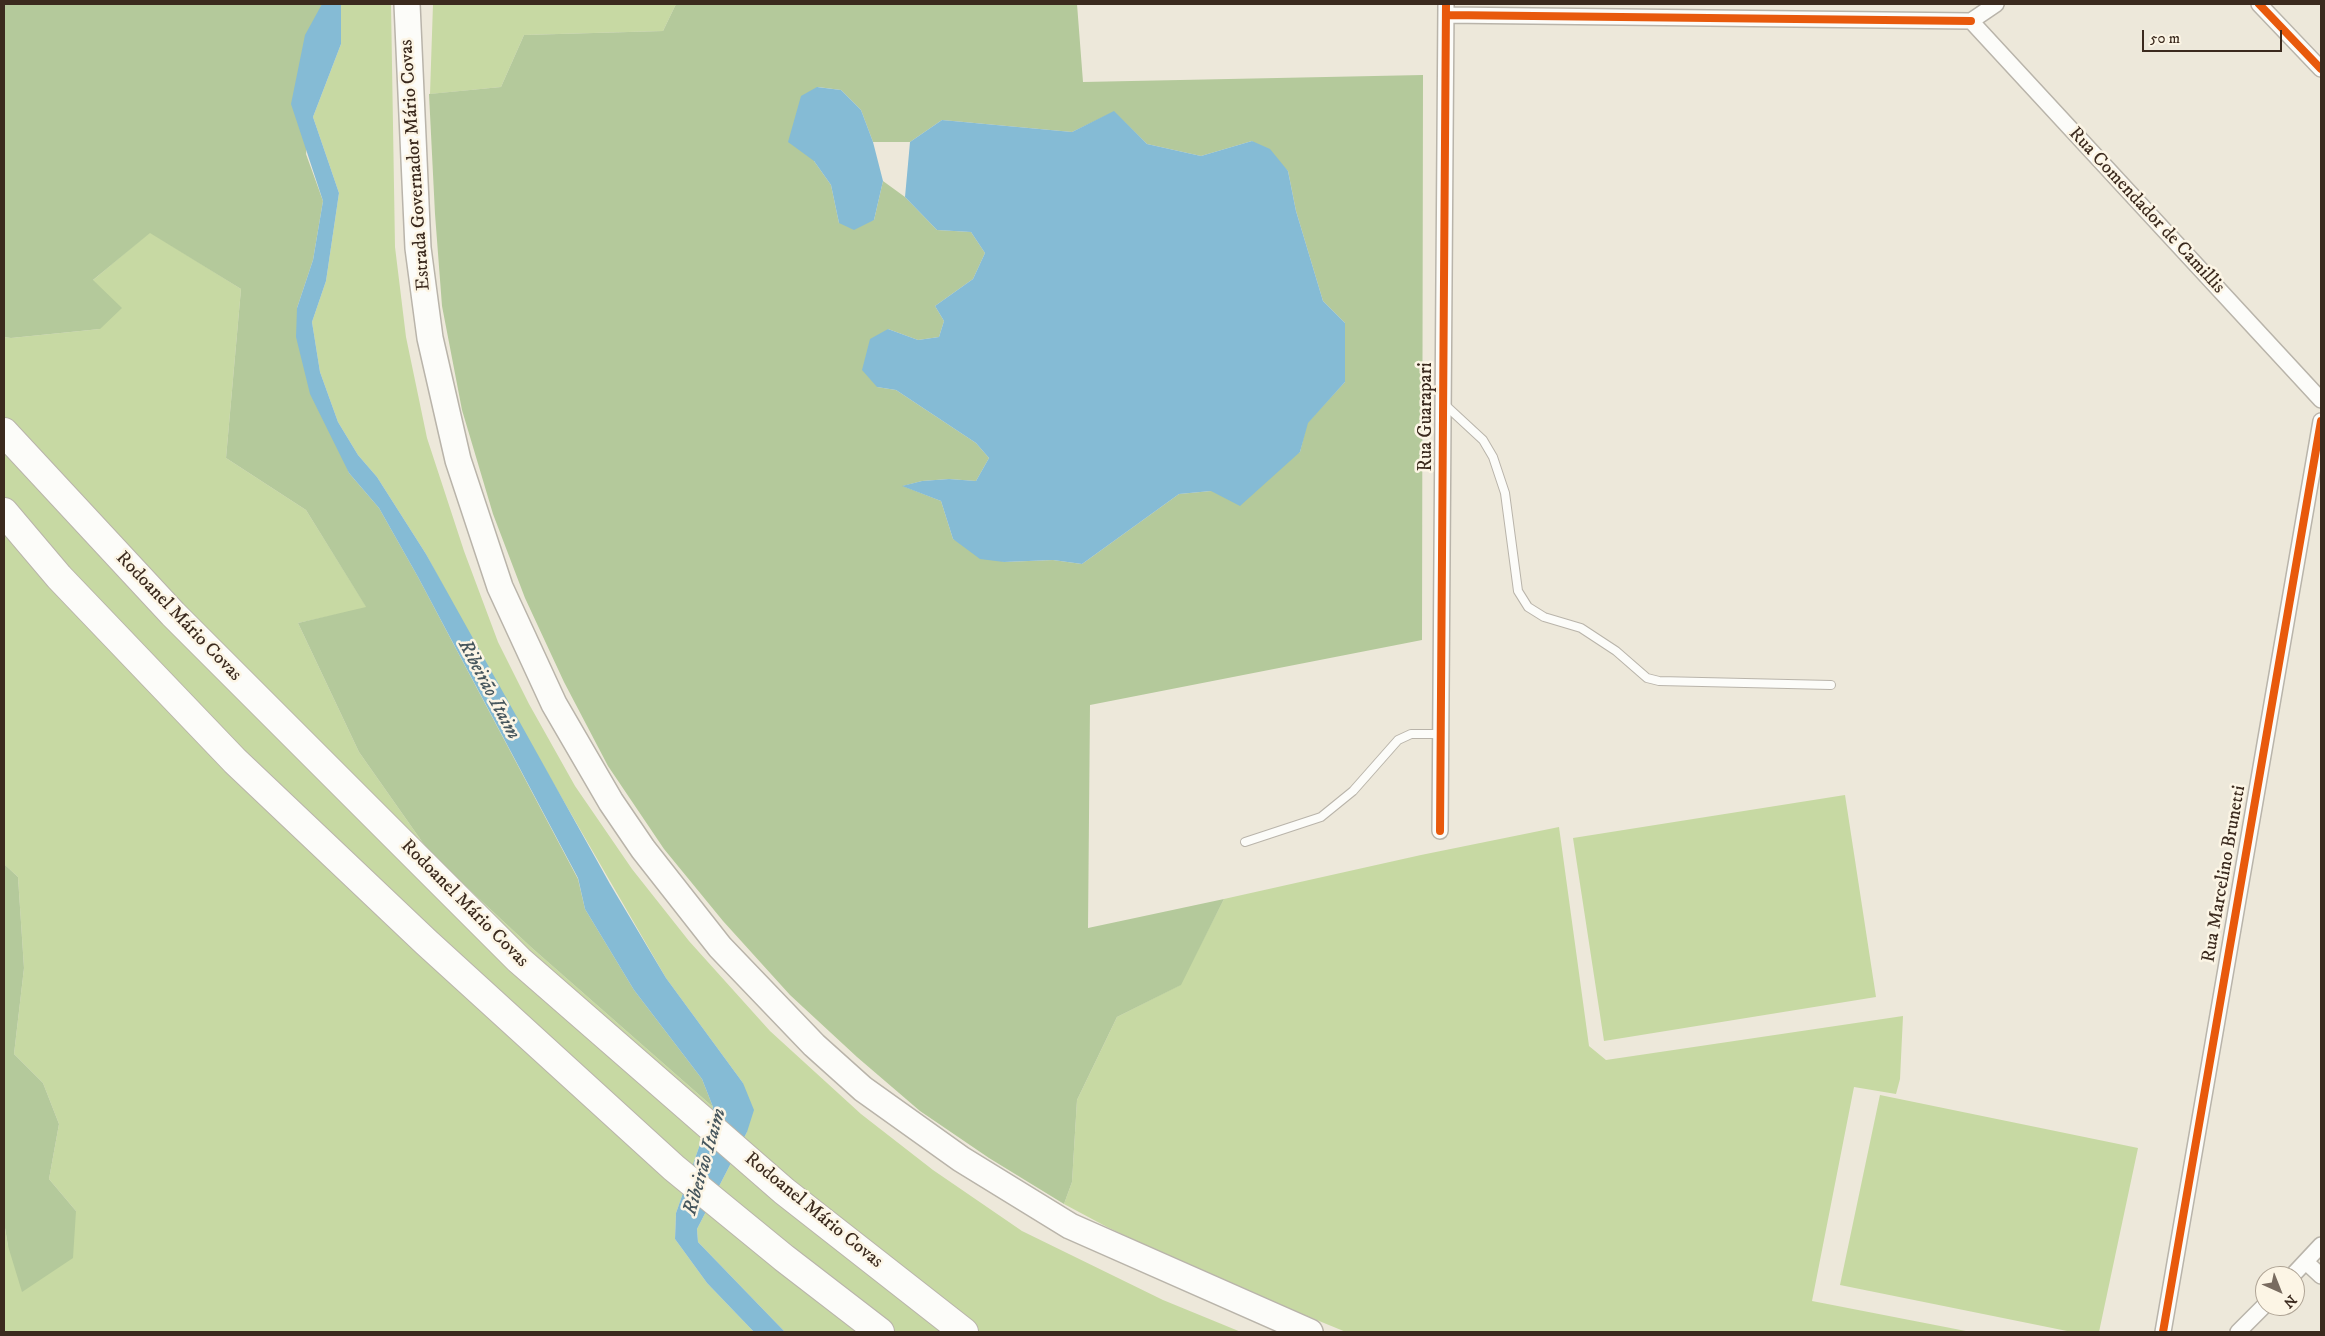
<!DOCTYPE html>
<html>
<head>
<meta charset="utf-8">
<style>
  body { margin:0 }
  #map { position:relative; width:2325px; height:1336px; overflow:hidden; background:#ede8da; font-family:"IM FELL DW Pica",serif }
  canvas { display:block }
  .frame { position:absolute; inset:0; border:5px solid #3b2a1e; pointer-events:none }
  .north { position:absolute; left:2255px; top:1266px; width:50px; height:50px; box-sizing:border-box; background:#fcf5e5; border:1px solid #afa495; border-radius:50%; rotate:136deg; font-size:14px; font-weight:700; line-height:20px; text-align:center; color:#3b2a1e }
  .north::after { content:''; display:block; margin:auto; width:18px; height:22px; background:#796c60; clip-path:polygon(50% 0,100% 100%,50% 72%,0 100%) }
  .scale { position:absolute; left:2142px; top:30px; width:140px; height:22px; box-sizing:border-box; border:2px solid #3b2a1e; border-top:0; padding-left:6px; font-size:15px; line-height:18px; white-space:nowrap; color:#3b2a1e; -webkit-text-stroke:4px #fcf5e5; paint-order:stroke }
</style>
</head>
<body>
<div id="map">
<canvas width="2325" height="1336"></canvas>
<div class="frame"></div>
<div class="north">N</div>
<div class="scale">50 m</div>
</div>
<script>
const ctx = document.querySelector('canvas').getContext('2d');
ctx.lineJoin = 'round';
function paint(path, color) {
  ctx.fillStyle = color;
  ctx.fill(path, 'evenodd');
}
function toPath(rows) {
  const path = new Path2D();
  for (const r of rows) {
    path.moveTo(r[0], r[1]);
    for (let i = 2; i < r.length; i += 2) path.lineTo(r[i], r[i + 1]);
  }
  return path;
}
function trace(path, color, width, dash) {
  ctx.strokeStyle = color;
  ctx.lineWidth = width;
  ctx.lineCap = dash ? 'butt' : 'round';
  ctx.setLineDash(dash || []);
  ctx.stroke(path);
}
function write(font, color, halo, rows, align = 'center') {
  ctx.font = font + ' "IM FELL DW Pica",serif';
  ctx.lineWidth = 5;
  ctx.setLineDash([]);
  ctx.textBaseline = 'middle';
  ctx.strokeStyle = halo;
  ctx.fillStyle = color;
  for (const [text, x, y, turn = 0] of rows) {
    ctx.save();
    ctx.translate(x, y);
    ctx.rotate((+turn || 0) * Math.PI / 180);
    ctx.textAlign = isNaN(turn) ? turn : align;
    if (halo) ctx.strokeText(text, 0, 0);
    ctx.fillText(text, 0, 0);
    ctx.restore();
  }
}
const green = toPath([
  [341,4,391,4,395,247,406,337,427,438,464,551,498,642,529,704,575,786,632,869,689,941,770,1031,861,1114,933,1170,1022,1231,1163,1300,1241,1332,785,1332,698,1242,697,1229,747,1132,743,1083,666,978,485,665,426,554,377,477,358,455,338,422,320,372,312,322,326,281,339,193,313,117,341,44],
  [433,4,676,4,663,31,524,35,501,87,430,94],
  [150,232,241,289,226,458,306,510,367,608,298,623,359,752,430,853,532,948,713,1107,676,1213,675,1239,707,1283,754,1332,4,1332,4,1222,8,1246,76,1211,49,1179,59,1124,43,1083,14,1054,24,968,18,877,4,864,4,337,11,338,100,329,92,281],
  [1845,795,1876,997,1604,1041,1573,838],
  [1559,827,1589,1046,1606,1060,1903,1016,1900,1079,1896,1094,1854,1087,1812,1301,1971,1332,1346,1332,1209,1276,1107,1227,1064,1204,1072,1182,1077,1100,1117,1017,1180,985,1224,899,1421,855],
  [1880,1095,2138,1148,2099,1332,2072,1332,1840,1285]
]);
const forest = toPath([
  [4,4,322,4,306,154,323,201,313,260,297,308,349,473,379,508,418,577,578,879,585,909,634,990,702,1079,713,1107,532,948,430,853,359,752,298,623,366,607,306,510,226,458,241,289,150,233,93,280,122,308,100,329,11,338,4,337],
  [676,4,1077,4,1083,82,1423,75,1422,640,1090,705,1088,928,1224,899,1181,985,1117,1017,1077,1100,1072,1182,1064,1204,989,1158,920,1111,857,1057,790,995,723,921,664,849,608,766,564,682,525,598,493,514,462,410,442,306,435,214,429,94,501,87,524,35,663,31],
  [818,87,841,90,861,110,873,142,910,142,942,120,1072,132,1114,112,1147,144,1201,156,1252,141,1288,171,1296,211,1323,301,1345,323,1345,382,1307,423,1300,452,1211,491,1179,494,1082,564,1053,560,1004,562,953,539,941,501,903,486,922,481,949,479,976,481,989,458,976,443,896,390,877,387,888,329,918,340,939,337,944,321,935,306,973,279,985,253,971,232,937,230,905,197,883,181,874,220,839,223,831,185,814,161],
  [4,864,18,877,24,968,14,1054,43,1083,59,1124,49,1179,76,1211,73,1258,22,1292,8,1246,4,1222]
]);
const water = toPath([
  [322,4,341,4,341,44,313,117,339,193,326,281,312,322,320,372,338,422,358,455,377,477,426,554,610,884,666,978,743,1083,754,1110,747,1132,697,1229,698,1242,785,1332,754,1332,707,1283,675,1239,676,1213,713,1107,702,1079,634,990,585,909,578,878,418,577,379,508,349,473,310,394,296,337,297,308,313,260,323,201,291,104,305,35],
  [817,87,841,90,861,110,873,142,883,181,874,220,854,230,839,223,831,185,814,161,788,142,801,96],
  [1114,111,1147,144,1201,156,1252,141,1270,149,1288,171,1296,211,1323,301,1345,323,1345,382,1308,423,1300,452,1240,506,1211,491,1179,494,1082,564,1053,560,1004,562,980,559,953,539,941,501,902,486,922,481,949,479,976,481,989,458,976,443,896,390,877,387,862,370,870,339,888,329,918,340,939,337,944,321,935,306,973,279,985,253,971,232,937,230,905,197,910,142,942,120,1072,132]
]);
const service = toPath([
  [1443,403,1483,440,1493,457,1505,493,1518,591,1528,607,1544,617,1581,628,1616,651,1647,678,1659,681,1831,685],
  [1245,842,1321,817,1353,791,1398,740,1411,734,1440,734]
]);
const minor = toPath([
  [2259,4,2321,69],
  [1446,15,1971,21],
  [1971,21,2321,400],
  [1971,21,1996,4],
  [1440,831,1446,4],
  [2306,1262,2321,1276],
  [2292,1276,2321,1245],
  [2163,1332,2321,421],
  [2238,1332,2265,1305]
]);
const trunk = toPath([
  [407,4,418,248,430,338,458,460,500,587,554,704,611,802,643,849,720,947,814,1045,863,1089,961,1159,1070,1226,1310,1332]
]);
const motorway = toPath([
  [4,432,173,614,519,960,784,1191,964,1332],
  [4,512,59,577,235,761,426,942,674,1168,784,1258,880,1332]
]);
const cycleway = toPath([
  [2259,4,2321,69],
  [1446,15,1971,21],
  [1440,831,1446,4],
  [2163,1332,2321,421]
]);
const streetNames = [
  ["Estrada Governador Mário Covas",416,165,-94],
  ["Rua Comendador de Camillis",2146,211,47],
  ["Rua Guarapari",1427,417,-90],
  ["Rodoanel Mário Covas",178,617,46],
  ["Rua Marcelino Brunetti",2225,874,-80],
  ["Rodoanel Mário Covas",464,904,45],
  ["Rodoanel Mário Covas",813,1211,39]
];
const waterNames = [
  ["Ribeirão Itaim",488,690,62],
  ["Ribeirão Itaim",706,1162,-74]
];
paint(green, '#c7d9a3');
paint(forest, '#b4c99b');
paint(water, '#85bbd5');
trace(service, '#b9b4aa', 10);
trace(minor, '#b9b4aa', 18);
trace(trunk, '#b9b4aa', 28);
trace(motorway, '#b9b4aa', 30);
trace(service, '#fcfcf9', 8);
trace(minor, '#fcfcf9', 15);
trace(trunk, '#fcfcf9', 25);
trace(motorway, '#fcfcf9', 28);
trace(cycleway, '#e8590c', 8);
write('19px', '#3b2a1e', '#fcf5e5', streetNames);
write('italic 20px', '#46565d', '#fcf5e5', waterNames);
</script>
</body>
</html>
